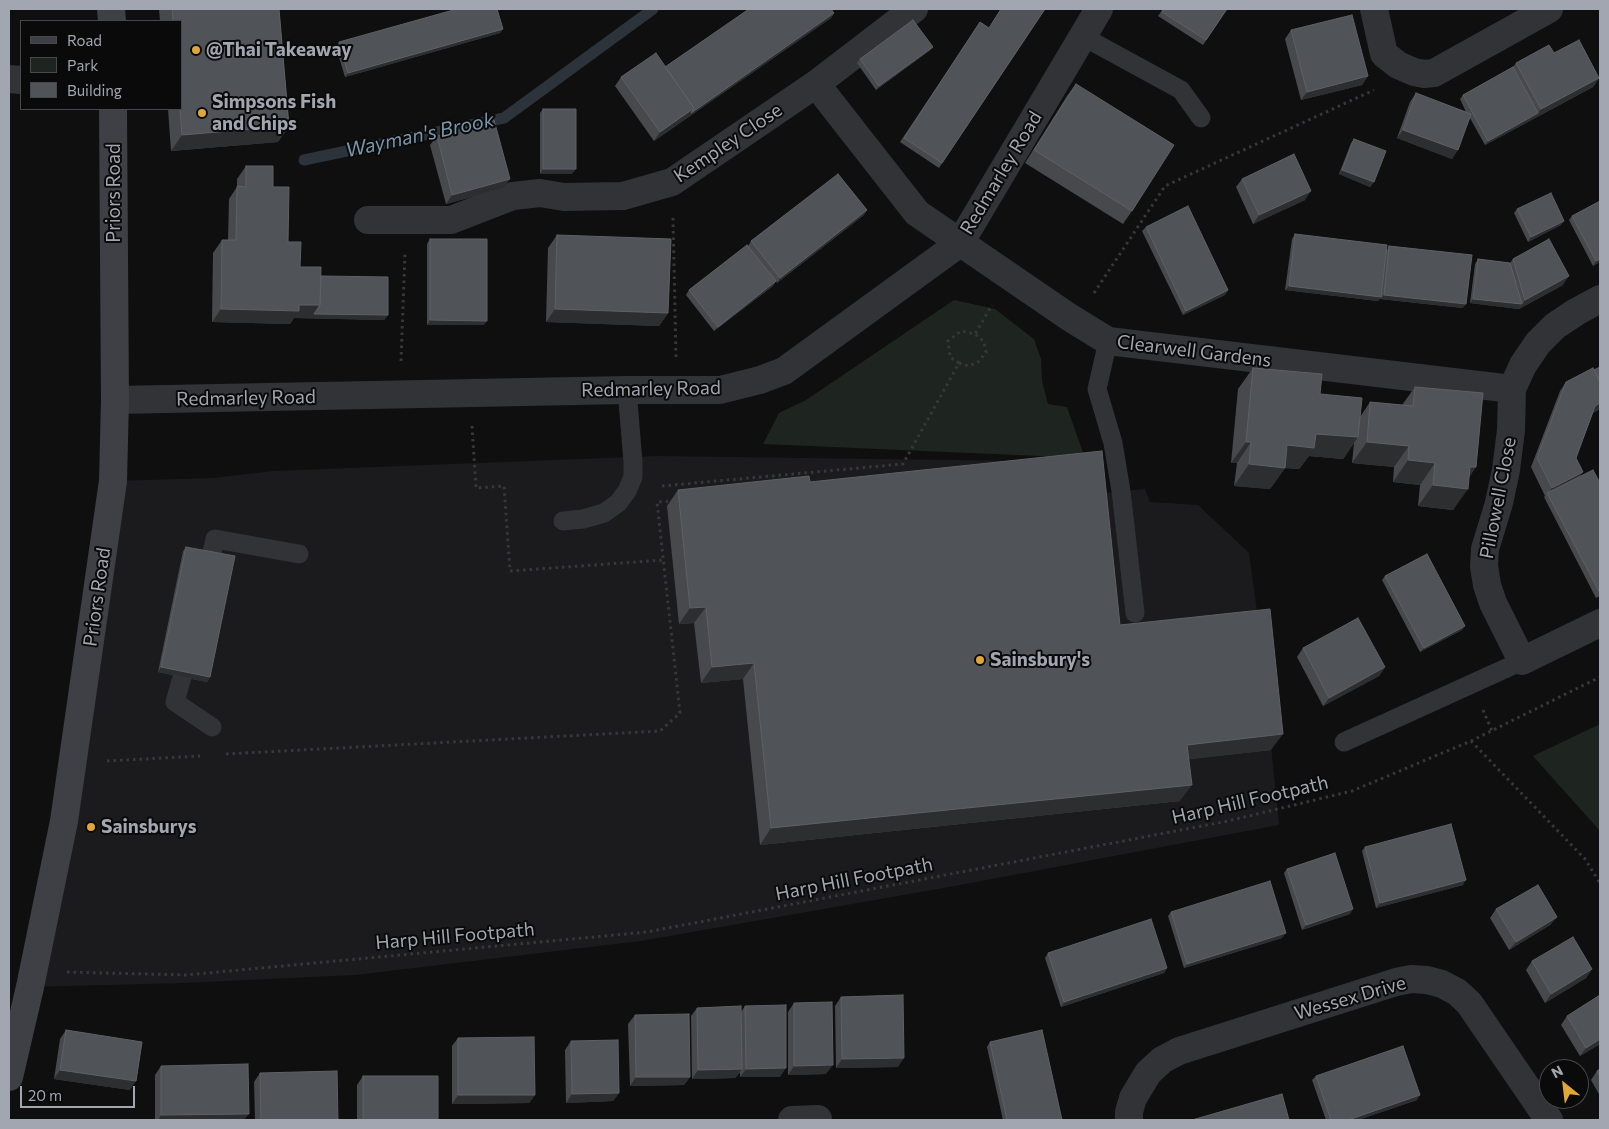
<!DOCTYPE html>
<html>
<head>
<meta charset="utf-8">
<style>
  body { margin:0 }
  #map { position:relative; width:1609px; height:1129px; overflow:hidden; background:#0f0f10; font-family:Commissioner,sans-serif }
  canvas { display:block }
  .frame { position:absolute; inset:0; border:10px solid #a1a6b0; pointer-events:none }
  .legend { position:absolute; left:20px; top:20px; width:162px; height:90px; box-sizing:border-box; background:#0a0a0b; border:1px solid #46484d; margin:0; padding:6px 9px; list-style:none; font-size:15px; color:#a1a6b0 }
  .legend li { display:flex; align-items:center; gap:10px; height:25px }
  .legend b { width:25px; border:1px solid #46484d }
  .north { position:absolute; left:1539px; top:1059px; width:50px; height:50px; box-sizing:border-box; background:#0a0a0b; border:1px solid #46484d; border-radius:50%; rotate:331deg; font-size:14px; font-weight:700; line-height:20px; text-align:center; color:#a1a6b0 }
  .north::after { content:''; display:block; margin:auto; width:18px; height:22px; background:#e1a736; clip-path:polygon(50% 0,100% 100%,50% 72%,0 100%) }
  .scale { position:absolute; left:20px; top:1086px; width:115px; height:22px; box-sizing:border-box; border:2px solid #a1a6b0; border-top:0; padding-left:6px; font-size:15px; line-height:18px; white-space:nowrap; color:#a1a6b0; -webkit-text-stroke:4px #0a0a0b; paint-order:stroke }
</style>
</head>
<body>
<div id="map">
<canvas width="1609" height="1129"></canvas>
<div class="frame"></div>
<ul class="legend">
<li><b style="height:6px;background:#3f4045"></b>Road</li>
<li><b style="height:14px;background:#1e241f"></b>Park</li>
<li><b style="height:14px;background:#505358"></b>Building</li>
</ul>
<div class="north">N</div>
<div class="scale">20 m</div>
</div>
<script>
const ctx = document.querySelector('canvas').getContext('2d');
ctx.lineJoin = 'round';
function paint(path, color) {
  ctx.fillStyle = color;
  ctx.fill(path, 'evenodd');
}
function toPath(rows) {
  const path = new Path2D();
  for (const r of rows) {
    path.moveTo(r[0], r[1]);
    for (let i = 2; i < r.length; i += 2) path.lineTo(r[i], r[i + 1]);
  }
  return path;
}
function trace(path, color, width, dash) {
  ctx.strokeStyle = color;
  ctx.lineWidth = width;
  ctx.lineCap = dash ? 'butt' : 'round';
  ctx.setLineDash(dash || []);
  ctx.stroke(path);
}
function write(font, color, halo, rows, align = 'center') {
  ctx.font = font + ' Commissioner,sans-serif';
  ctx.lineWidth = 4;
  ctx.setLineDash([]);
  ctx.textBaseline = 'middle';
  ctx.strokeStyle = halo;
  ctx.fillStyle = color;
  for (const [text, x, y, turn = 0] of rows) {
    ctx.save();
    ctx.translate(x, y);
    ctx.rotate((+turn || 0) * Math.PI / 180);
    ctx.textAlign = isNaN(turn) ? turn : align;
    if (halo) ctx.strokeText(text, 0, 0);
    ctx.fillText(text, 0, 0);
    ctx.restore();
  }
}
const built = toPath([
  [658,456,1098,462,1104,493,1145,489,1150,502,1198,505,1249,553,1259,626,1279,825,955,886,641,941,355,975,183,983,30,987,113,481,213,478,273,471]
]);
const green = toPath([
  [954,300,995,309,1034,339,1041,359,1042,381,1048,404,1067,407,1085,458,763,444,779,413,806,400],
  [1600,724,1600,831,1533,756]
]);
const stream = toPath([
  [304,160,504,118,653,9]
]);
const path = toPath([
  [673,218,676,357],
  [1094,293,1165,186,1374,90],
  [401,361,405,253],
  [959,363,969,366,978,362,986,352,984,342,975,334],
  [472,426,476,488,504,486,510,571,664,560],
  [662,486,903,464,959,363,950,357,948,341,961,331,975,334,992,305],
  [1483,710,1492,731],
  [1471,741,1585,859,1600,883],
  [226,754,660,731,680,713,657,502,673,501],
  [107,761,200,756],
  [67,972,186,975,647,932,1228,821,1352,791,1471,741,1600,677]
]);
const service = toPath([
  [1082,36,1181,90,1201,118],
  [1108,341,1097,389,1113,443,1121,491,1135,613],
  [563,521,583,519,604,513,618,503,627,491,633,477,633,462,627,390],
  [211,557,215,539,299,554],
  [182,677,175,702,212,727],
  [1344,742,1522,661]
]);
const minor = toPath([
  [1374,9,1384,54,1398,65,1414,72,1424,74,1434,73,1549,9],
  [9,79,21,80],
  [816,84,917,213,1069,317,1108,341,1512,389,1523,365,1538,343,1555,326,1576,312,1600,299],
  [368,220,451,220,513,196,540,193,564,197,623,196,672,182,816,84,914,9],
  [1512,389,1511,430,1506,470,1499,503,1485,549,1484,566,1487,585,1493,603,1522,661,1600,623],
  [115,400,627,390,720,390,760,380,784,371,960,243,1099,9],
  [792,1120,818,1119],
  [1129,1120,1129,1112,1133,1098,1148,1073,1162,1060,1179,1051,1396,982,1411,979,1427,980,1442,984,1457,992,1469,1003,1549,1120]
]);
const secondary = toPath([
  [111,9,112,21],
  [9,1077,30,987,64,821,113,481,115,400,113,109]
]);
const wall = toPath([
  [159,9,279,9,289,126,278,142,171,151,168,109,181,109,181,21,160,21],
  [1045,9,939,168,900,142,980,22,988,28],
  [1163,9,1227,9,1203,45,1158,16],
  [834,13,831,18,654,141,615,86,621,77,665,67],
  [503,29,500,33,345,77,336,47,339,42],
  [1291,30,1368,76,1362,85,1301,100,1285,39],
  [933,47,929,51,876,90,857,63,860,59],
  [1554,53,1599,78,1593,87,1485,145,1470,118,1452,159,1397,138,1410,102,1416,93,1466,112,1460,99,1463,95,1513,67,1516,63],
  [1076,84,1132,211,1123,224,1025,163,1067,96],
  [543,109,572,174,540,174,540,113],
  [437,136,504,188,446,204,430,145],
  [1354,139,1374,182,1370,187,1339,174,1351,143],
  [246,166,273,187,288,242,300,267,321,276,388,315,384,320,294,318,290,324,212,322,213,253,222,240,228,240,229,199,237,187,237,179],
  [1242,179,1305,200,1253,224,1236,187],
  [1517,209,1561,225,1528,242,1514,213],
  [864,215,777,283,776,281,773,286,714,331,686,295,689,290,748,246,751,241],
  [1572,216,1600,262,1593,266,1569,220],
  [1146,227,1228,290,1225,295,1183,315,1142,231],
  [1295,234,1387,250,1389,246,1463,308,1380,299,1381,297,1378,301,1285,290,1292,239],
  [557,235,668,313,659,326,546,322,548,248],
  [430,239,484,325,427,325,427,244],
  [1478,259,1510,263,1513,259,1563,285,1519,309,1470,303,1475,264],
  [1253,368,1320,394,1360,417,1370,402,1402,405,1415,387,1476,467,1469,477,1453,510,1418,506,1420,485,1393,482,1394,467,1352,463,1354,443,1343,459,1309,456,1299,469,1285,468,1270,489,1234,486,1237,463,1231,463,1238,389],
  [1566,382,1600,409,1593,413,1576,458,1580,476,1600,596,1596,598,1544,497,1545,496,1531,467,1560,391],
  [810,482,1120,625,1271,750,1189,759,1180,801,760,845,743,679,701,683,694,623,679,624,667,506,678,490],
  [186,547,210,677,207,682,158,672,183,551],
  [1385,576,1462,630,1420,652,1382,580],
  [1303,648,1385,667,1379,676,1323,706,1297,657],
  [1365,847,1463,885,1376,908,1362,851],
  [1287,869,1350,914,1302,930,1284,873],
  [1496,909,1557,917,1550,925,1509,950,1490,918],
  [1171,912,1282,938,1184,968,1168,916],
  [1048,953,1167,968,1164,973,1061,1007,1045,958],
  [1532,961,1592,969,1586,978,1545,1003,1526,970],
  [841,997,898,1067,836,1068,835,1006],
  [794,1003,826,1074,788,1075,788,1012],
  [745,1006,780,1077,740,1077,740,1072,735,1078,692,1079,691,1016,697,1008,741,1012],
  [635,1015,690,1077,684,1085,630,1086,628,1024],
  [1567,1016,1600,1044,1580,1056,1561,1025],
  [66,1030,130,1090,54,1079,60,1039],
  [458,1038,535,1095,529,1103,452,1104,452,1046],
  [571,1041,619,1093,613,1101,566,1103,565,1050],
  [990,1042,1062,1120,1003,1120,987,1047],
  [161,1066,244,1120,155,1120,155,1075],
  [1600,1069,1600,1096,1591,1080,1597,1071],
  [260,1073,338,1120,255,1120,254,1082],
  [363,1076,438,1120,357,1120,357,1085],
  [1316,1076,1417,1100,1358,1120,1326,1120,1312,1080]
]);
const shadedWall = toPath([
  [834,13,831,18,654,141,660,132],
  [503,29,500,33,345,77,348,73],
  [933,47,929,51,876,90,879,86],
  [1368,76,1362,85,1301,100,1307,92],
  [1599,78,1593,87,1485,145,1488,141,1538,113,1541,109],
  [289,126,278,142,171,151,182,135],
  [1403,130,1458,150,1452,159,1397,138],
  [543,169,576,169,572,174,540,174],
  [1342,170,1374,182,1370,187,1339,174],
  [510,179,504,188,446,204,452,195],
  [1311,191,1305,200,1253,224,1259,215],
  [867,210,864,215,777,283,780,278],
  [1564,221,1561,225,1528,242,1531,237],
  [1600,259,1600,262,1593,266,1596,261],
  [1569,276,1563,285,1519,309,1525,300],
  [776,281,773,286,714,331,718,327],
  [1289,286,1381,297,1378,301,1285,290],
  [1228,290,1225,295,1183,315,1186,311],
  [1384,295,1466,304,1463,308,1380,299],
  [1473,299,1522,304,1519,309,1470,303],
  [299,305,320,305,388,315,384,320,294,318,290,324,212,322,221,309],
  [555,309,668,313,659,326,546,322],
  [430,320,487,321,484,325,427,325],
  [1600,403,1600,409,1589,414,1595,406],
  [1316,434,1358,437,1343,459,1309,456,1299,469,1285,468,1270,489,1234,486,1249,464,1287,445],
  [1246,442,1251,442,1237,463,1231,463],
  [1367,442,1409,446,1394,467,1352,463],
  [1408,460,1435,463,1420,485,1393,482],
  [1470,467,1476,467,1461,488,1468,489,1453,510,1418,506,1433,485],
  [1583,472,1577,481,1548,494,1552,488],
  [706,607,694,623,679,624,690,608],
  [1465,626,1462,630,1420,652,1424,648],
  [754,663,743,679,701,683,712,667],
  [161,667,210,677,207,682,158,672],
  [1385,667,1379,676,1323,706,1329,698],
  [1283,734,1271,750,1176,761,1187,745],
  [1192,785,1180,801,760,845,771,828],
  [1466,880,1463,885,1376,908,1380,903],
  [1353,909,1350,914,1302,930,1306,925],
  [1557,917,1550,925,1509,950,1516,942],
  [1286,933,1282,938,1184,968,1187,964],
  [1167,968,1164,973,1061,1007,1064,1002],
  [1592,969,1586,978,1545,1003,1551,994],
  [1600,1039,1600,1044,1580,1056,1586,1048],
  [904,1058,898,1067,836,1068,842,1059],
  [833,1065,826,1074,788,1075,794,1066],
  [786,1068,780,1077,740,1077,746,1069],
  [742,1069,735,1078,692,1079,698,1070],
  [60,1070,136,1081,130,1090,54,1079],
  [636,1077,690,1077,684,1085,630,1086],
  [619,1093,613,1101,566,1103,572,1094],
  [458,1095,535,1095,529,1103,452,1104],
  [1420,1095,1417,1100,1358,1120,1348,1120],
  [249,1114,244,1120,158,1120,161,1115]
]);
const building = toPath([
  [172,9,279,9,289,126,182,135,180,109,181,109,181,21,173,21,172,9],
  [457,9,497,9,503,29,348,73,339,42,457,9],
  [749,9,831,9,834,13,691,113,694,108,665,67,749,9],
  [1001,9,1045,9,942,163,904,138,980,22,989,28,1001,9],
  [1163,9,1227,9,1206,40,1162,12,1163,9],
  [1352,15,1368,76,1307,92,1291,30,1352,15],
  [913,20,933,47,879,86,860,59,913,20],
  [1579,40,1599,78,1541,109,1516,63,1549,45,1554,53,1579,40],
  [656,53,694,108,660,132,621,77,656,53],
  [1513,67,1538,113,1488,141,1463,95,1513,67],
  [1076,84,1174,145,1132,211,1034,150,1076,84],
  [1416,93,1471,114,1458,150,1403,130,1416,93],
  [543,109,576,109,576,169,543,169,543,109],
  [494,120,510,179,452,195,437,136,494,120],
  [1354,139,1386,151,1374,182,1342,170,1354,139],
  [1294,154,1311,191,1259,215,1242,179,1294,154],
  [246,166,273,166,273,187,289,187,288,242,301,242,300,267,321,267,320,305,299,305,299,311,221,309,222,240,236,240,237,186,246,187,246,166],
  [838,174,867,210,780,278,751,241,838,174],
  [1551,193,1564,221,1531,237,1517,209,1551,193],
  [1600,201,1600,259,1596,261,1572,216,1600,201],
  [1188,206,1228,290,1186,311,1146,227,1188,206],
  [1295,234,1387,245,1381,297,1289,286,1295,234],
  [557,235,671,239,668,313,555,309,557,235],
  [430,239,487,239,487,321,430,320,430,239],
  [1549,239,1569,276,1525,300,1513,259,1549,239],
  [747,245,776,281,718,327,689,290,747,245],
  [1389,246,1472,255,1466,304,1384,295,1389,246],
  [1478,259,1510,263,1522,304,1473,299,1478,259],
  [321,276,388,277,388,315,314,314,320,305,321,276],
  [1600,367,1600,382,1594,370,1600,367],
  [1253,368,1322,374,1320,394,1362,398,1358,437,1316,434,1314,448,1287,445,1285,468,1249,464,1251,442,1246,442,1253,368],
  [1593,368,1600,382,1600,403,1595,406,1576,458,1583,472,1552,488,1537,458,1566,382,1593,368],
  [1415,387,1483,393,1476,467,1470,467,1468,489,1433,485,1435,463,1408,460,1409,446,1367,442,1370,402,1413,406,1415,387],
  [1102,451,1120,625,1270,609,1283,734,1187,745,1192,785,771,828,754,663,712,667,706,607,690,608,678,490,809,476,810,482,1102,451],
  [1593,470,1600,483,1600,593,1547,493,1593,470],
  [186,547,235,556,210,677,161,667,186,547],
  [1427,554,1465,626,1424,648,1385,576,1427,554],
  [1358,618,1385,667,1329,698,1303,648,1358,618],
  [1451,824,1466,880,1380,903,1365,847,1451,824],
  [1335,853,1353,909,1306,925,1287,869,1335,853],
  [1270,881,1286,933,1187,964,1171,912,1270,881],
  [1538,885,1557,917,1516,942,1496,909,1538,885],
  [1151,919,1167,968,1064,1002,1048,953,1151,919],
  [1573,937,1592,969,1551,994,1532,961,1573,937],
  [903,995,904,1058,842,1059,841,997,903,995],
  [1600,995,1600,1039,1586,1048,1567,1016,1600,995],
  [832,1002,833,1065,794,1066,794,1003,832,1002],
  [786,1005,786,1068,746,1069,745,1006,786,1005],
  [741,1006,742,1069,698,1070,697,1008,741,1006],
  [689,1014,690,1077,636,1077,635,1015,689,1014],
  [66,1030,142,1042,136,1081,60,1070,66,1030],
  [1042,1030,1062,1120,1007,1120,990,1042,1042,1030],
  [534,1037,535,1095,458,1095,458,1038,534,1037],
  [618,1040,619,1093,572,1094,571,1041,618,1040],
  [1403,1046,1420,1095,1348,1120,1331,1120,1316,1076,1403,1046],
  [248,1064,249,1114,161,1115,161,1066,248,1064],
  [1600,1069,1600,1077,1597,1071,1600,1069],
  [337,1071,338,1120,261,1120,260,1073,337,1071],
  [363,1076,438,1076,438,1120,363,1120,363,1076],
  [1282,1094,1289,1120,1192,1120,1282,1094]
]);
const markers = [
  [196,50,5,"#e1a736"],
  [202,113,5,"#e1a736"],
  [980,660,5,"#e1a736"],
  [91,827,5,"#e1a736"]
];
const poiNames = [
  ["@Thai Takeaway",206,50],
  ["Simpsons Fish",212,102],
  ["and Chips",212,124],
  ["Sainsbury's",990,660],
  ["Sainsburys",101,827]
];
const streetNames = [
  ["Kempley Close",728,143,-34],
  ["Redmarley Road",1001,173,-59],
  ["Priors Road",114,193,-90],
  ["Clearwell Gardens",1194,351,7],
  ["Redmarley Road",651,389,-1],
  ["Redmarley Road",246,398,-1],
  ["Pillowell Close",1498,498,-79],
  ["Priors Road",97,597,-82],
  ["Harp Hill Footpath",1250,800,-13],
  ["Harp Hill Footpath",854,879,-11],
  ["Harp Hill Footpath",455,936,-5],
  ["Wessex Drive",1350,998,-16]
];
const waterNames = [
  ["Wayman's Brook",420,135,-12]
];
paint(built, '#1b1b1d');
paint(green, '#1e241f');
trace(stream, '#2c333a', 11);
trace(path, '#37383c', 3, [2.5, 4]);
trace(service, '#323337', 19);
trace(minor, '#323337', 28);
trace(secondary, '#3f4045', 28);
paint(wall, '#47494d');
paint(shadedWall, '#2c2e30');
paint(building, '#505358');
trace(building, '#5d6066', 1);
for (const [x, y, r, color] of markers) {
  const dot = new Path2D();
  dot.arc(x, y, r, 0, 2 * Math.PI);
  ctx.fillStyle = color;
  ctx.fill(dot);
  trace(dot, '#0a0a0b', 2);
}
write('bold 19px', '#a1a6b0', '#0a0a0b', poiNames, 'left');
write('19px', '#a1a6b0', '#0a0a0b', streetNames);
write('italic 20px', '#7a94a9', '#0a0a0b', waterNames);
</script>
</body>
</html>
